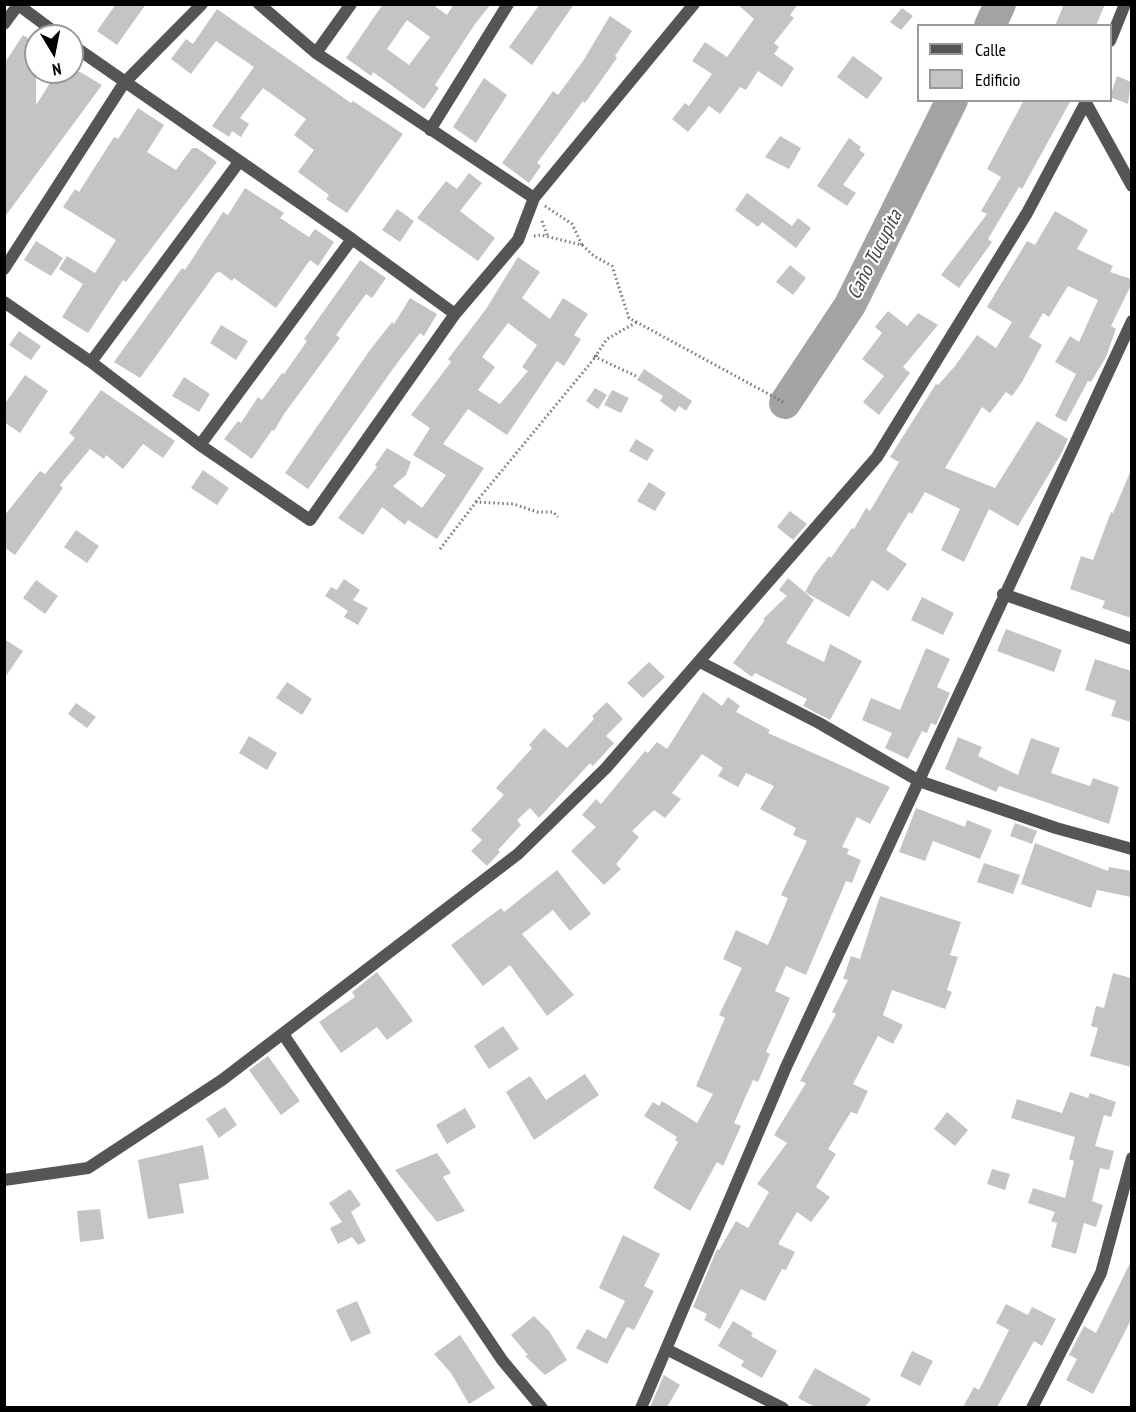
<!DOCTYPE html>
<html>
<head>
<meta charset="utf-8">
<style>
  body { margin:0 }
  #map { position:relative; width:1136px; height:1412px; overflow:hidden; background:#fff; font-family:"PT Sans Narrow",sans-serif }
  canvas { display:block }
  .frame { position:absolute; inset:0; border:6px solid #000; pointer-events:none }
  .legend { position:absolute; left:917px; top:24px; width:195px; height:78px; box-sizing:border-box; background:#fff; border:2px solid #999; margin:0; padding:8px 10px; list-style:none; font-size:18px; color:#000 }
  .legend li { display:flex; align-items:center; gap:12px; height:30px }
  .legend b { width:30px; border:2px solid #999 }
  .north { position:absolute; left:24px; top:24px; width:60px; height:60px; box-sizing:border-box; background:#fff; border:2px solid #999; border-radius:50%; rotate:170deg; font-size:16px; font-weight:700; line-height:24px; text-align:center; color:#000 }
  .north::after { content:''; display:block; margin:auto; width:21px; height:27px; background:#000; clip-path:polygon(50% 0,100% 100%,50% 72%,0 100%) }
</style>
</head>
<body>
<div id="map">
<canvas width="1136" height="1412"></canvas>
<div class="frame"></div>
<ul class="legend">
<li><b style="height:8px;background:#555"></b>Calle</li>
<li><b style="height:16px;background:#c4c4c4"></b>Edificio</li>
</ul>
<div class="north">N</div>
</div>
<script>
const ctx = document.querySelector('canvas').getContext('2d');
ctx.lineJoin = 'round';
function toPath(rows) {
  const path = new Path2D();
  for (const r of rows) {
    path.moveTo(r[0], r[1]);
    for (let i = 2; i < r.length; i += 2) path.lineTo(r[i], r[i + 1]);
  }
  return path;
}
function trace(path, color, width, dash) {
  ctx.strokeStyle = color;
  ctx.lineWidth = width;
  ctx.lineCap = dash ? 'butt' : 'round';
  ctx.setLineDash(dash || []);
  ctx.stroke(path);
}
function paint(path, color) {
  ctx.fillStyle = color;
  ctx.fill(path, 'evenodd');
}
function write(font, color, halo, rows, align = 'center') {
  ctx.font = font + ' "PT Sans Narrow",sans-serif';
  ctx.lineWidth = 4.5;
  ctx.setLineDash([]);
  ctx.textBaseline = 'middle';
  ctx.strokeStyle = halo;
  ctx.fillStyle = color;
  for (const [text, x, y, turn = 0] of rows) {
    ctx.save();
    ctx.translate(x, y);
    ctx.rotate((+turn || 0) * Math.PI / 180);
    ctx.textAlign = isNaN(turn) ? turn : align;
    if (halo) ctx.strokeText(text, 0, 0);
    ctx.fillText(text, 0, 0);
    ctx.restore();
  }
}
const river = toPath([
  [990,26,1000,4],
  [785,403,850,305,952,100]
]);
const building = toPath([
  [116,4,146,4,117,45,97,31],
  [383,4,432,4,447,15,454,4,491,4,475,24,435,85,439,88,424,109,373,72,371,76,346,58],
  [407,20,430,37,409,65,387,49],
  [540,4,574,4,532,65,509,47],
  [737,4,798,4,790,15,794,18,774,43,779,47,774,54,794,68,782,87,758,71,746,90,740,87,720,114,709,106,688,132,672,119,685,103,689,106,712,74,692,61,705,42,727,57,754,19],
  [1064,4,1105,4,1096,26,1055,26],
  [902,8,913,16,901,30,890,22],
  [217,9,351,103,353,101,403,134,347,213,326,199,329,195,298,172,314,150,294,135,306,119,263,88,240,118,249,124,241,137,232,131,229,137,212,126,254,67,216,41,191,74,171,59,186,39,193,44],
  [610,16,632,31,615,56,617,58,585,103,583,101,537,163,541,166,529,183,502,163,553,91,558,95,583,61],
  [23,35,36,43,36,105,57,72,80,72,102,85,4,218,4,64],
  [853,56,883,78,867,99,837,77],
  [1117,76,1131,82,1128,104,1110,97],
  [484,78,507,95,476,143,453,127],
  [1024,100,1071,100,1022,189,1019,187,988,239,992,242,959,288,941,275,987,214,981,211,1001,177,987,169],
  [138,108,164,125,147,152,176,170,192,148,197,148,217,162,126,282,123,280,88,333,62,317,83,284,59,269,67,256,95,273,116,240,63,207,75,189,79,192,114,137,118,139],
  [780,136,801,148,789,169,765,157],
  [849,138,861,147,859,150,865,154,843,185,856,193,847,206,817,186],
  [469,173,482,183,460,211,495,238,478,261,417,218,446,181,457,189],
  [245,188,284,213,280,218,309,237,315,229,334,242,318,266,310,260,276,308,234,278,232,281,220,272,216,273,140,378,114,362,182,268,185,270,223,212,228,215],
  [747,193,792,226,798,218,811,228,796,248,762,222,758,227,735,210],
  [397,209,414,221,400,242,382,230],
  [1055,211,1088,230,1077,249,1113,266,1110,272,1131,279,1131,285,1111,326,1116,329,1106,357,1091,382,1088,381,1066,422,1055,416,1076,374,1055,362,1070,336,1079,342,1098,300,1068,286,1049,317,1043,313,1029,337,1042,345,1022,382,1012,396,1006,392,990,413,982,407,945,468,995,488,1037,421,1068,439,1061,454,1018,526,989,509,964,562,941,550,960,509,925,492,912,514,909,512,886,550,907,564,888,591,872,580,849,617,805,592,815,574,829,556,831,558,852,528,854,529,866,508,870,511,899,462,890,457,936,384,938,385,955,366,977,335,996,348,1012,322,987,307,1027,241,1035,245],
  [36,241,63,258,51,276,24,260],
  [518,257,540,272,522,298,550,319,563,298,588,314,574,335,581,339,564,366,557,361,507,435,468,409,443,444,484,468,437,539,408,520,405,525,382,507,363,535,338,518,377,467,375,465,387,448,411,462,406,475,393,486,422,508,446,475,413,455,430,428,411,415,451,362,448,359,486,309],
  [508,323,537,345,522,367,528,371,500,404,478,390,495,367,482,357],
  [360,260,386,278,372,298,366,294,336,335,340,338,284,414,274,431,272,430,252,459,224,439,238,421,241,423,258,397,262,400,282,373,284,374,307,341,304,339],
  [790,265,806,278,793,295,776,282],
  [410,298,437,314,424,336,420,333,395,366,308,489,285,473,370,350,392,322,394,324],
  [888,311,907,326,918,313,938,325,903,367,910,373,879,415,863,402,884,376,862,359,882,333,875,327],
  [221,325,248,341,236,360,210,343],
  [19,331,41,346,31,360,9,345],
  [644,369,692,401,686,411,679,406,675,412,660,401,663,396,637,380],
  [25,375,48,391,20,433,4,422,4,405],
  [184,377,210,394,199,412,172,396],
  [595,388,607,395,598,409,586,401],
  [101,390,175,441,163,458,143,444,123,469,106,455,104,459,90,449,60,485,63,488,15,555,4,547,4,516,40,471,45,474,75,438,69,433],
  [612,390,629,398,621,413,604,405],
  [636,439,654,450,647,461,629,451],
  [203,470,229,488,217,505,191,488],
  [1131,470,1131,618,1102,608,1105,601,1070,589,1081,556,1093,560,1111,512,1113,513],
  [649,482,666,493,655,511,637,501],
  [790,511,807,524,793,540,777,527],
  [76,530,99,546,87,563,64,547],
  [788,578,814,600,786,643,824,662,830,644,862,661,830,720,803,706,807,699,755,673,752,677,733,663,765,620,763,619,787,596,779,590],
  [344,579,360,590,353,600,368,608,358,625,344,617,348,611,325,596,331,587,337,590],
  [36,580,58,596,45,614,23,598],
  [922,597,954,613,943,635,911,620],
  [1006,629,1062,650,1054,672,997,651],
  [4,639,23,651,4,679],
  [926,648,950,659,937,687,950,693,936,725,931,723,927,733,922,731,908,759,885,748,892,733,862,720,871,698,900,710],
  [1095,659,1131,671,1131,722,1111,716,1116,701,1085,690],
  [649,662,665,677,643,698,627,683],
  [287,682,312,699,302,715,276,698],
  [703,692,722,706,728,697,740,706,736,712,770,730,768,733,890,787,870,824,857,817,842,847,849,849,847,854,861,860,852,883,846,881,806,975,786,966,775,991,790,998,766,1052,770,1054,758,1082,753,1080,734,1123,741,1126,723,1166,717,1162,690,1211,653,1188,678,1142,675,1140,677,1137,644,1116,653,1102,659,1106,662,1101,697,1123,713,1094,696,1086,725,1018,719,1015,742,968,723,959,736,930,768,945,788,898,781,895,807,841,793,835,796,828,760,809,774,786,746,773,738,787,718,776,723,768,702,754,672,793,681,799,665,818,654,810,632,831,639,837,616,864,621,869,604,885,571,851,596,827,582,815,596,799,601,804,645,751,648,753,657,742,667,749],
  [607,702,623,719,606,736,614,743,593,766,590,763,539,818,530,808,517,820,521,825,498,850,500,852,487,866,471,851,482,840,471,830,504,795,496,788,532,748,529,745,544,728,567,748,594,719,592,716],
  [76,703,96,717,87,728,68,714],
  [249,736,277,753,267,770,239,753],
  [958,737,982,747,978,756,1018,775,1031,738,1060,748,1051,773,1090,786,1093,778,1119,787,1109,824,999,786,996,792,945,769],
  [916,808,965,827,967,820,992,830,980,859,933,841,925,861,899,852],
  [1015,823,1037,831,1032,844,1010,836],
  [1035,843,1108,871,1109,867,1131,871,1131,897,1097,890,1091,908,1021,884],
  [984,863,1020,875,1013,894,977,882],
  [557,870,591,914,570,931,553,910,522,934,574,995,547,1016,510,965,483,986,451,945,501,908,504,912],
  [880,896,961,922,950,955,958,957,947,990,952,992,945,1009,892,990,883,1015,903,1025,893,1044,878,1036,853,1084,868,1091,857,1114,851,1112,828,1149,836,1154,816,1187,830,1197,811,1222,797,1212,778,1244,795,1252,786,1270,782,1269,765,1301,741,1289,720,1329,704,1320,707,1314,693,1307,717,1249,719,1250,736,1221,748,1228,769,1192,757,1184,787,1143,774,1135,806,1083,800,1081,836,1014,832,1012,848,980,843,979,851,956,860,959],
  [377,972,413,1021,387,1040,377,1027,341,1053,319,1022,355,997,352,992],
  [1113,973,1131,978,1131,1067,1090,1056,1098,1028,1091,1026,1096,1006,1104,1008],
  [503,1026,519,1049,489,1069,474,1046],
  [268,1056,300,1101,281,1115,249,1070],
  [585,1074,599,1095,534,1140,506,1092,530,1076,546,1100],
  [1070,1092,1088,1098,1090,1093,1116,1102,1111,1117,1104,1115,1095,1146,1114,1151,1109,1170,1100,1168,1092,1201,1103,1205,1096,1227,1084,1223,1076,1254,1051,1247,1057,1223,1051,1221,1055,1212,1028,1203,1033,1188,1065,1198,1074,1161,1069,1159,1075,1137,1011,1118,1017,1099,1062,1113],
  [225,1107,237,1125,219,1138,206,1119],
  [465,1108,476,1127,447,1144,436,1125],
  [947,1112,968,1130,955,1146,934,1129],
  [203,1145,209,1179,179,1184,184,1213,148,1219,138,1160],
  [437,1153,451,1173,443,1177,465,1211,437,1222,395,1170],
  [992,1169,1010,1174,1005,1190,987,1184],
  [350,1189,361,1205,351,1212,366,1241,358,1245,352,1237,338,1244,330,1228,342,1222,329,1203],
  [100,1209,104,1239,80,1242,77,1211],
  [623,1235,660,1254,644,1286,654,1291,634,1330,627,1327,607,1364,576,1348,587,1329,606,1339,625,1301,599,1288],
  [1131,1261,1131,1320,1093,1394,1066,1380,1077,1359,1069,1355,1084,1326,1096,1333],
  [357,1301,371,1333,351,1342,336,1310],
  [1006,1304,1028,1315,1032,1307,1056,1319,1042,1346,1034,1341,997,1407,963,1407,974,1387,979,1390,1009,1330,996,1323],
  [534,1316,549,1331,567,1360,545,1375,525,1356,528,1355,511,1335],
  [733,1321,753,1333,751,1336,777,1351,762,1378,741,1366,744,1361,718,1346],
  [460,1335,495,1388,469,1404,451,1373,434,1354],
  [912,1351,933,1361,920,1386,900,1376],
  [815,1368,871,1399,865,1407,815,1407,798,1398],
  [664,1375,680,1385,667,1407,650,1407]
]);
const path = toPath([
  [545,206,572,224,582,245],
  [542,221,548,237],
  [534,236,541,235,582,245,594,256,612,266,629,318,785,403],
  [636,376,595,357,607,339,637,322],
  [476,502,598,354],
  [440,549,476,502,514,504,537,512,553,512,558,517]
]);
const street = toPath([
  [17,4,60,36],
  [259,4,316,53,534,198],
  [4,24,18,5],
  [1110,41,1125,4],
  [72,45,352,239,455,314],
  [316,53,351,4],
  [1086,103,1132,186],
  [430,130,508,4],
  [4,269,124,83,202,4],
  [4,302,91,362,200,445,310,520,455,314,518,240,534,198,694,4],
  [91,362,239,162],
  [200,445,352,239],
  [1003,594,1132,639],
  [700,662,819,723,919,781,1056,828,1132,849],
  [283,1034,502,1360,542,1408],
  [4,1180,88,1168,222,1080,518,854,606,768,877,457,1027,213,1087,100],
  [668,1350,783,1408],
  [641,1408,786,1067,1132,321],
  [1032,1408,1101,1273,1132,1158]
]);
const waterNames = [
  ["Caño Tucupita",875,255,-63]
];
trace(river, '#a3a3a3', 32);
paint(building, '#c4c4c4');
trace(path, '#777', 3, [1.5, 3]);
trace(street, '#555', 12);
write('italic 20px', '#444', '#fff', waterNames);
</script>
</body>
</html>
